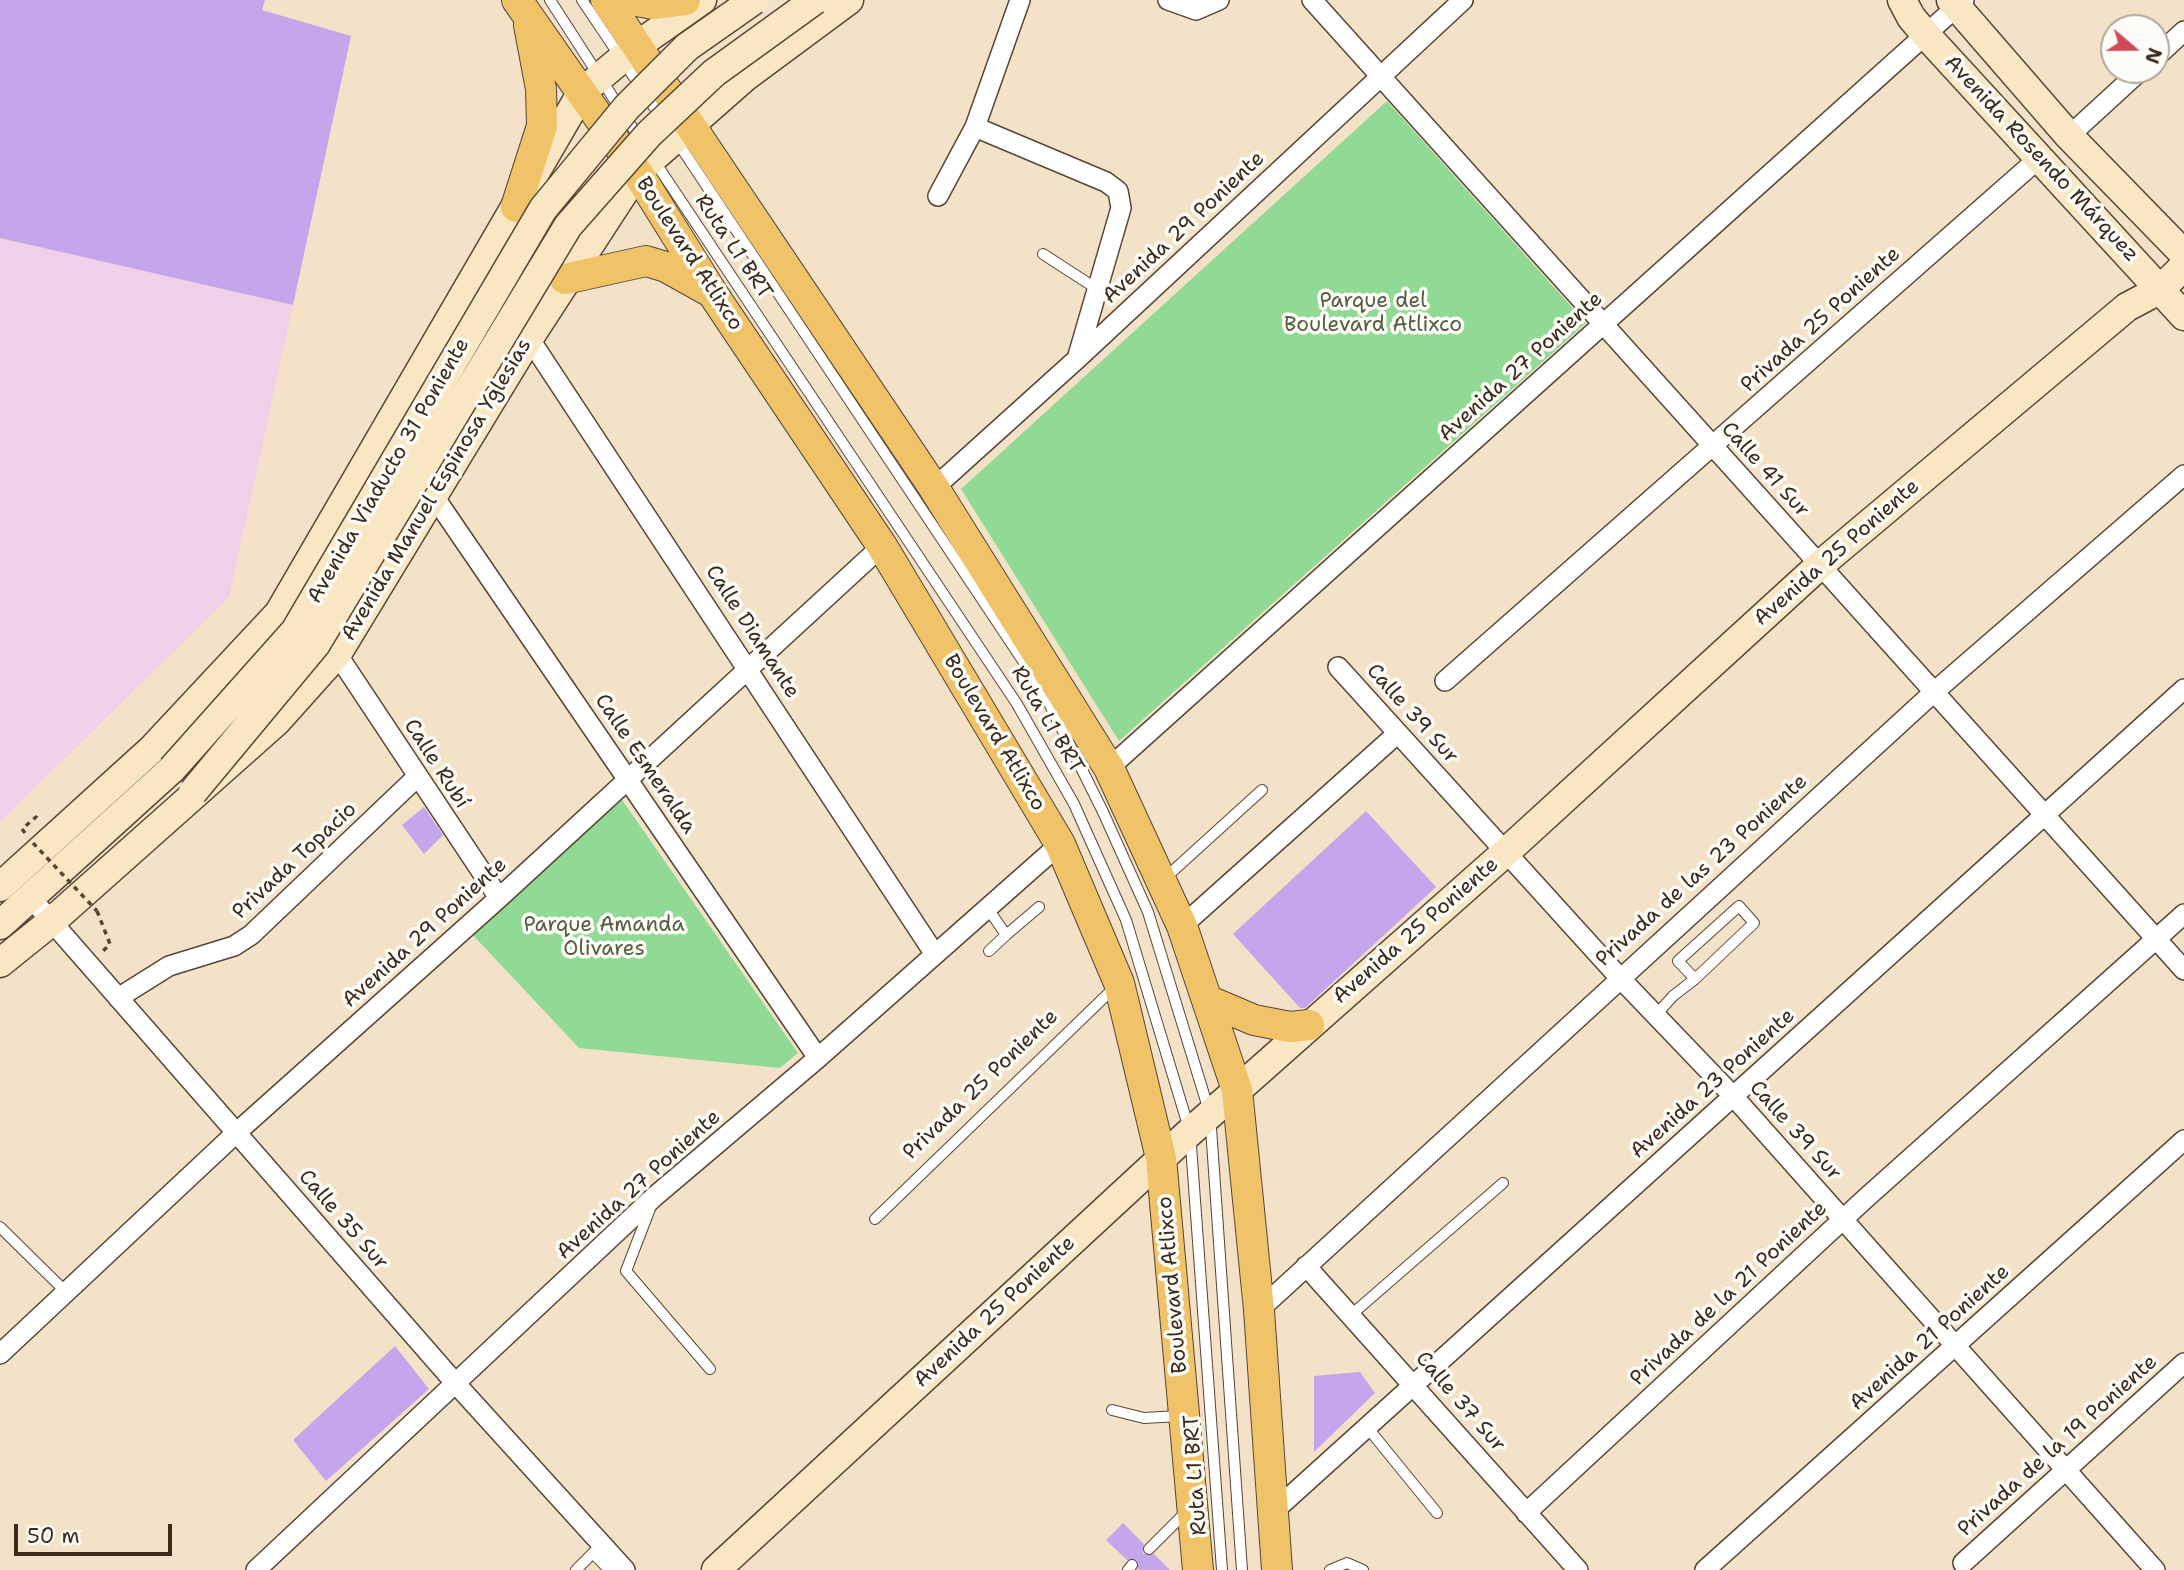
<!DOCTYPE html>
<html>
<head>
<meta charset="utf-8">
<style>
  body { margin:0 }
  #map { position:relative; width:2184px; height:1570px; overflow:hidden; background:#f3e2c7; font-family:"Shantell Sans",sans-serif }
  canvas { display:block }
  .north { position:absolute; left:2100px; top:14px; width:70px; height:70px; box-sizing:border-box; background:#fdfcf7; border:2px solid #afa8a0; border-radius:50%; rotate:110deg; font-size:19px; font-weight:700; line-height:28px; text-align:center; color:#3b2a1e }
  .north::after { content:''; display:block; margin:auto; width:24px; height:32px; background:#d1495b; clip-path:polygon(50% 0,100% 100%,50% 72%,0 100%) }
  .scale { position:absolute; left:14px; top:1524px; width:158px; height:32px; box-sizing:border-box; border:4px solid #3b2a1e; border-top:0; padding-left:9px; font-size:21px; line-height:24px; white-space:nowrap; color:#3b2a1e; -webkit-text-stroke:5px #fdfcf7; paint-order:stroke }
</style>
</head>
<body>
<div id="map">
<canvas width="2184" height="1570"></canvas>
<div class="north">N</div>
<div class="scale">50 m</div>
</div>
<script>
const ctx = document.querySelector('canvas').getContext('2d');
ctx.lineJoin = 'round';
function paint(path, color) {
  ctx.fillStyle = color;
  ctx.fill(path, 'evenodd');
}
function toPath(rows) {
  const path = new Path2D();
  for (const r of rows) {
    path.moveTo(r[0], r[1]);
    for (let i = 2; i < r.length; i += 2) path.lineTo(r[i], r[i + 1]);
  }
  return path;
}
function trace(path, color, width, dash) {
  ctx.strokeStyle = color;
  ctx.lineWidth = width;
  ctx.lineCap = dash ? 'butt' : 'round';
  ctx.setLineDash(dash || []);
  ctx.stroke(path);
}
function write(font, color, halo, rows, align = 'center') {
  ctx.font = font + ' "Shantell Sans",sans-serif';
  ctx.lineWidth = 7;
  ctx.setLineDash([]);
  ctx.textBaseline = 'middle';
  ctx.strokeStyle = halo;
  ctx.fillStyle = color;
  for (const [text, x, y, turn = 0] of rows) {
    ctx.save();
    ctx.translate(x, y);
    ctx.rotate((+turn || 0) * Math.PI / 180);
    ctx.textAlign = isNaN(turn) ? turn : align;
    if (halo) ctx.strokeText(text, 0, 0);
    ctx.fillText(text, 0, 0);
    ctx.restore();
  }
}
const built = toPath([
  [0,238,293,305,229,597,0,822]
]);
const green = toPath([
  [1387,101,1586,323,1119,741,961,489],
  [618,794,798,1053,780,1068,579,1048,470,932]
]);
const building = toPath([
  [0,0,265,0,262,10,351,36,293,305,0,238],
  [424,807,443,835,424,854,402,825],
  [1366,811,1436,887,1305,1008,1300,1008,1233,934],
  [395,1346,429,1389,326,1481,293,1440],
  [1360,1372,1375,1393,1314,1452,1314,1376],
  [1123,1523,1144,1544,1143,1554,1154,1554,1170,1570,1138,1570,1137,1560,1127,1560,1106,1540]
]);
const path = toPath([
  [25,833,22,829,36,817,38,819],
  [97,911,110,944,103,951]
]);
const lane = toPath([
  [550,0,641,141],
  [582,0,662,119],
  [676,140,1043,691,1103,812,1148,912,1210,1114,1242,1570],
  [653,159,1017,704,1074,804,1126,920,1190,1132,1222,1570],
  [1043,254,1097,289],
  [1164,879,1262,790],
  [987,907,1006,935,1039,907],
  [989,951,1006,935],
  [1656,1015,1673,996,1695,979,1754,923,1739,906,1678,961,1695,979],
  [651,1206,626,1271,710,1369],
  [875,1219,1116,986],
  [0,1227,66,1292],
  [1351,1315,1503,1183],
  [1112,1410,1144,1418,1180,1416],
  [1367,1427,1437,1513],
  [1149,1549,1187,1511],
  [593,1553,609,1570],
  [576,1570,601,1545],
  [1128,1570,1132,1565],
  [1330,1570,1347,1563,1363,1570]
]);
const street = toPath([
  [1168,0,1196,10,1219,0],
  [1312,0,2184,970],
  [2156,57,2184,31],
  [975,127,1106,182,1118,191,1121,208,1077,359],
  [2069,136,2141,70],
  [938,196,975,127,1020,0],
  [529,338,934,953],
  [934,488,1077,359,1463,0],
  [433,495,818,1058],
  [337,654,499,898],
  [1338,667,1619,977,1733,1096,2155,1570],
  [1445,681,2038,159],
  [1109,768,1964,0],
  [31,898,457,1385,625,1570],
  [1182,926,1398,733],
  [118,998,169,966,234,946,251,935,417,777],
  [1306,1266,1578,1570],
  [1259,1310,1934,692,2184,475],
  [0,1354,236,1133,499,898,882,546],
  [1273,1512,2184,689],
  [1526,1513,1866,1198,2184,914],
  [1963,1563,2184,1363],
  [256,1570,654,1197,818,1058,1060,844],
  [1705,1570,2184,1140]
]);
const secondary = toPath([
  [1902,0,1911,17,1926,35,2184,316],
  [1951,0,2069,136,2184,254],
  [0,887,152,749,279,613,582,92,638,45,702,0],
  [0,925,172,769],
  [0,963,51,922,277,721,337,654,529,338,637,172,745,77,849,0],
  [716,1570,1190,1132,1506,852,1820,565,2127,307,2161,289,2184,266]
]);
const primary = toPath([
  [517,0,637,172,713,294,882,546,1060,844,1119,983,1161,1158,1198,1570],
  [606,0,934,488,1109,768,1182,926,1237,1090,1259,1310,1277,1570],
  [631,0,653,4,685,0],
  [516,207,542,126,541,89,529,25],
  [565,279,646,261,666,267,709,291],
  [1207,1000,1254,1020,1290,1027,1309,1025]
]);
const pathBridge = toPath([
  [33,843,97,911]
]);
const secondaryBridge = toPath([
  [172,769,295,631,543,209,627,107,687,47,754,0],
  [193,792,316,644,568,226,649,134,714,73,815,0]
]);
const streetNames = [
  ["Avenida Rosendo Márquez",2041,159,47],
  ["Avenida 29 Poniente",1184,228,-43],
  ["Ruta L1 BRT",733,247,56],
  ["Boulevard Atlixco",689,254,57],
  ["Privada 25 Poniente",1821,320,-42],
  ["Avenida 27 Poniente",1521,367,-42],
  ["Calle 41 Sur",1765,470,48],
  ["Avenida Viaducto 31 Poniente",389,471,-60],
  ["Avenida Manuel Espinosa Yglesias",437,490,-59],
  ["Avenida 25 Poniente",1837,553,-41],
  ["Calle Diamante",752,632,57],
  ["Calle 39 Sur",1412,714,48],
  ["Ruta L1 BRT",1047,720,59],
  ["Boulevard Atlixco",994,733,59],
  ["Calle Rubí",436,764,57],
  ["Calle Esmeralda",645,764,56],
  ["Privada Topacio",295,861,-43],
  ["Privada de las 23 Poniente",1702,871,-42],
  ["Avenida 25 Poniente",1416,931,-41],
  ["Avenida 29 Poniente",425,933,-42],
  ["Avenida 23 Poniente",1713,1084,-42],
  ["Privada 25 Poniente",981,1085,-44],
  ["Calle 39 Sur",1795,1131,48],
  ["Avenida 27 Poniente",639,1185,-42],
  ["Calle 35 Sur",343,1220,49],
  ["Boulevard Atlixco",1173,1285,-95],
  ["Privada de la 21 Poniente",1729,1294,-43],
  ["Avenida 25 Poniente",995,1312,-43],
  ["Avenida 21 Poniente",1930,1338,-42],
  ["Calle 37 Sur",1460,1402,49],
  ["Privada de la 19 Poniente",2058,1446,-42],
  ["Ruta L1 BRT",1196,1475,-94]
];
const parkNames = [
  ["Parque del",1373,302],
  ["Boulevard Atlixco",1373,326],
  ["Parque Amanda",604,926],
  ["Olivares",604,950]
];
paint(built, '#eed0e8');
paint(green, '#90da96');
paint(building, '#c3a6eb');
trace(lane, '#574637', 12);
trace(street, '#574637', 22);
trace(secondary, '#574637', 31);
trace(primary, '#574637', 32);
trace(path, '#574637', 3.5, [5, 5]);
trace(lane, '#fff', 10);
trace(street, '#fff', 19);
trace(secondary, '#f9e7c3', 28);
trace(primary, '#f1c369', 30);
trace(secondaryBridge, '#574637', 31, []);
trace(pathBridge, '#574637', 3.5, [5, 5]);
trace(secondaryBridge, '#f9e7c3', 28);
write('21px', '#3b2a1e', '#fdfcf7', streetNames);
write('21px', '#545f42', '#fdfcf7', parkNames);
</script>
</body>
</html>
